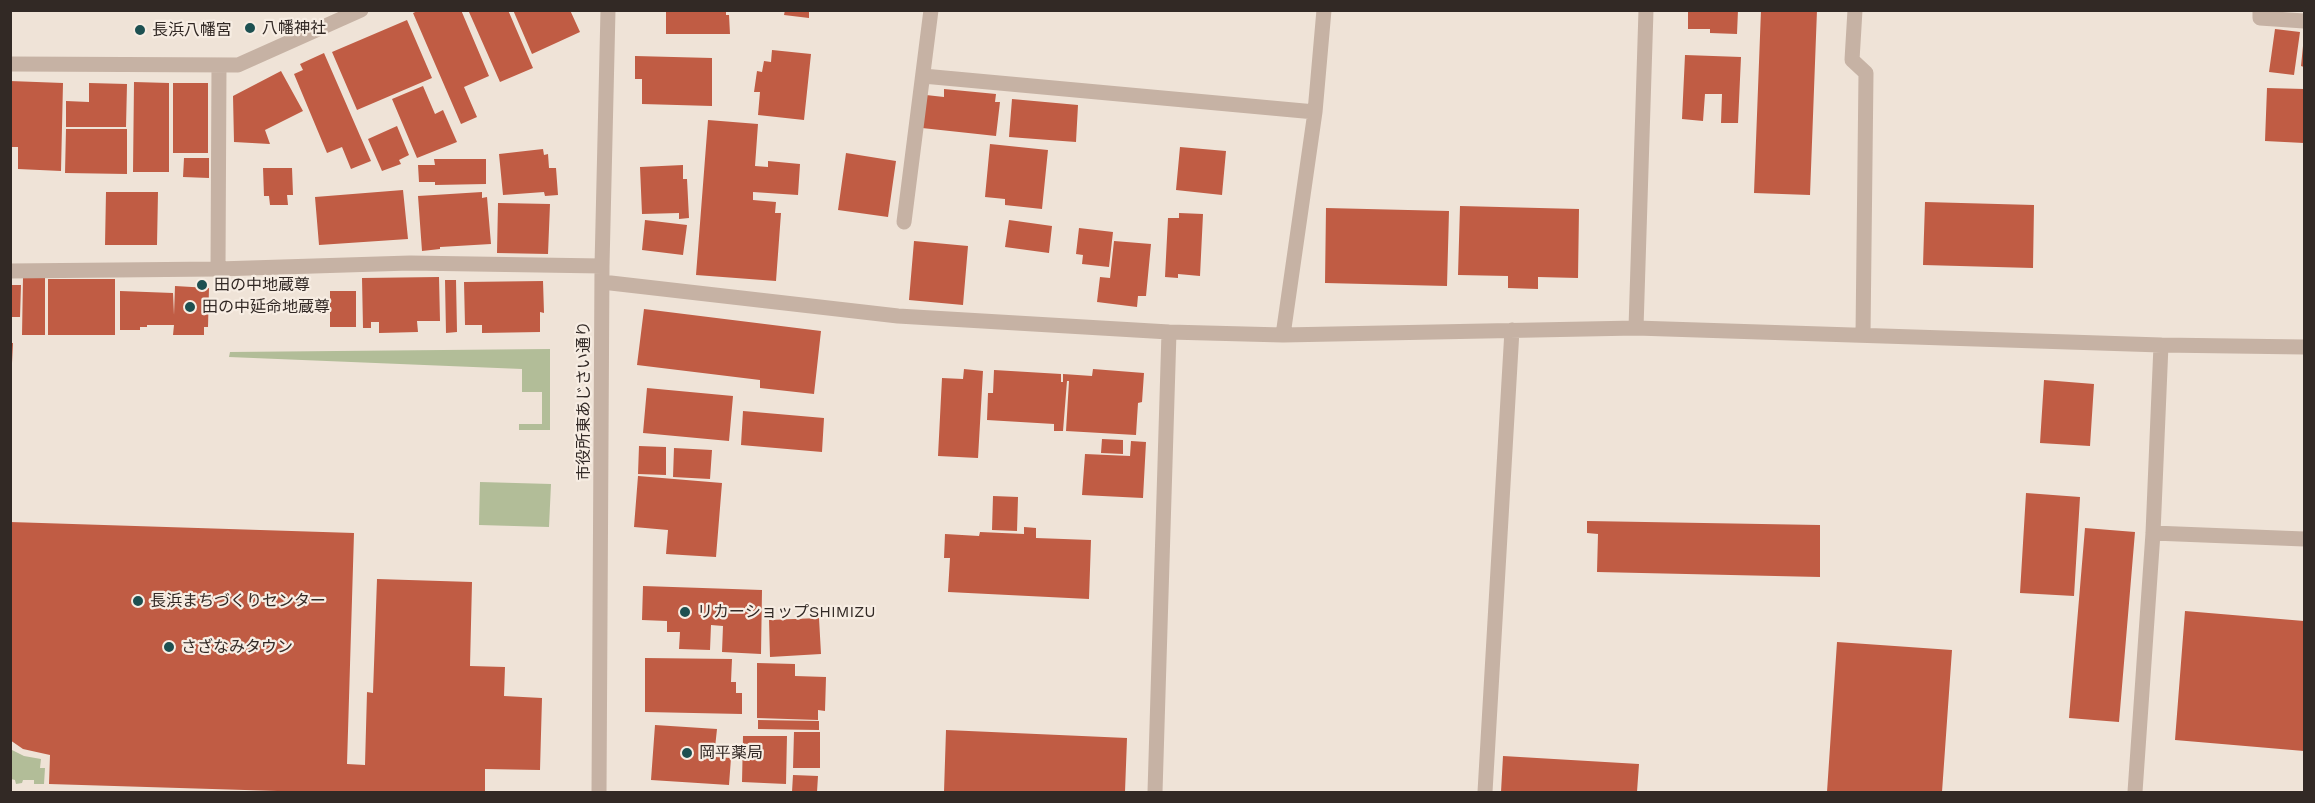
<!DOCTYPE html>
<html>
<head>
<meta charset="utf-8">
<style>
  body { margin:0 }
  #map { position:relative; width:2315px; height:803px; overflow:hidden; background:#efe3d7; font-family:"Work Sans",sans-serif }
  canvas { display:block }
  .frame { position:absolute; inset:0; border:12px solid #322925; pointer-events:none }
</style>
</head>
<body>
<div id="map">
<canvas width="2315" height="803"></canvas>
<div class="frame"></div>
</div>
<script>
const ctx = document.querySelector('canvas').getContext('2d');
ctx.lineJoin = 'round';
function paint(path, color) {
  ctx.fillStyle = color;
  ctx.fill(path, 'evenodd');
}
function toPath(rows) {
  const path = new Path2D();
  for (const r of rows) {
    path.moveTo(r[0], r[1]);
    for (let i = 2; i < r.length; i += 2) path.lineTo(r[i], r[i + 1]);
  }
  return path;
}
function trace(path, color, width, dash) {
  ctx.strokeStyle = color;
  ctx.lineWidth = width;
  ctx.lineCap = dash ? 'butt' : 'round';
  ctx.setLineDash(dash || []);
  ctx.stroke(path);
}
function write(font, color, halo, rows, align = 'center') {
  ctx.font = font + ' "Work Sans","Noto Sans JP",sans-serif';
  ctx.lineWidth = 4.5;
  ctx.setLineDash([]);
  ctx.textBaseline = 'middle';
  ctx.strokeStyle = halo;
  ctx.fillStyle = color;
  for (const [text, x, y, turn = 0] of rows) {
    ctx.save();
    ctx.translate(x, y);
    ctx.rotate((+turn || 0) * Math.PI / 180);
    ctx.textAlign = isNaN(turn) ? turn : align;
    if (halo) ctx.strokeText(text, 0, 0);
    ctx.fillText(text, 0, 0);
    ctx.restore();
  }
}
const green = toPath([
  [550,349,550,430,519,430,519,424,542,424,542,392,522,392,522,369,229,357,230,352],
  [480,482,551,484,549,527,479,525],
  [10,749,24,756,41,759,40,768,45,768,44,784,34,784,34,780,23,780,22,783,16,784,15,780,11,779]
]);
const building = toPath([
  [420,10,461,10,489,76,464,87,477,117,461,124,413,13],
  [472,10,508,10,533,68,500,82,469,12],
  [513,10,570,10,580,32,532,54],
  [666,10,726,10,726,15,729,15,730,34,666,34],
  [785,10,809,10,809,18,784,15],
  [1688,10,1738,10,1737,34,1710,33,1710,29,1688,29],
  [1761,10,1817,10,1810,195,1754,193],
  [407,20,432,78,357,110,332,52],
  [2275,29,2300,32,2294,75,2269,72],
  [2303,46,2304,46,2304,67,2301,66],
  [772,50,811,54,804,120,758,115,760,92,754,92,757,71,762,72,764,61,771,62],
  [324,53,371,161,351,169,342,147,327,153,294,74,303,70,300,64],
  [1685,55,1741,57,1738,123,1721,123,1722,94,1705,94,1703,121,1682,119],
  [635,56,712,58,712,106,642,104,642,79,635,79],
  [281,71,303,111,265,130,270,144,234,142,233,96],
  [10,81,63,83,61,171,18,169,18,147,10,147],
  [134,82,169,83,169,172,133,172],
  [89,83,127,84,126,127,66,127,66,101,89,102],
  [173,83,208,83,208,153,173,153],
  [423,86,435,114,443,110,457,142,417,158,392,99],
  [2267,88,2304,89,2304,143,2265,141],
  [944,89,996,94,995,102,1000,102,996,136,922,128,926,95,944,97],
  [1012,99,1078,105,1076,142,1009,137],
  [708,120,758,124,755,166,768,167,768,161,800,164,798,195,753,192,753,200,776,202,775,213,781,213,776,281,696,275],
  [397,126,409,155,399,160,401,164,382,171,368,139],
  [66,129,127,129,127,174,65,173],
  [990,144,1048,150,1042,209,1005,205,1005,199,985,197],
  [1180,147,1226,151,1222,195,1176,190],
  [543,149,544,155,548,154,549,168,556,168,558,195,545,196,544,192,503,195,499,154],
  [846,153,896,161,888,217,838,210],
  [184,158,209,158,209,178,183,177],
  [434,159,486,159,486,184,435,185,435,182,419,182,418,165,435,165],
  [683,165,683,179,687,179,689,218,679,219,679,213,642,214,640,167],
  [263,168,292,168,293,195,287,195,288,205,270,205,269,196,264,196],
  [403,190,408,239,319,245,315,197],
  [106,192,158,192,157,245,105,245],
  [482,192,482,198,487,197,491,244,440,247,440,249,422,251,418,196],
  [1925,202,2034,205,2033,268,1923,265],
  [498,203,550,204,548,254,497,253],
  [1460,206,1579,209,1578,278,1538,277,1538,289,1508,288,1508,276,1458,275],
  [1326,208,1449,211,1447,286,1325,283],
  [1179,213,1203,214,1200,276,1178,274,1178,278,1165,277,1168,218,1179,218],
  [645,220,687,225,683,255,642,250],
  [1009,220,1052,226,1049,253,1005,247],
  [1079,228,1113,232,1109,267,1082,264,1083,255,1076,254],
  [914,241,968,246,963,305,909,300],
  [1114,241,1151,244,1146,296,1138,296,1137,307,1097,302,1100,277,1110,278],
  [439,277,440,321,417,321,418,332,379,333,379,322,371,322,371,328,363,328,362,278],
  [23,278,45,278,45,335,22,335],
  [48,279,115,279,115,335,48,335],
  [445,280,456,280,457,332,446,333],
  [543,281,544,313,540,312,540,332,482,333,482,325,465,325,464,282],
  [10,285,21,285,20,317,10,317],
  [175,286,209,288,208,327,204,327,204,335,173,335,174,325,147,325,147,327,140,327,140,330,120,330,120,291,173,293,174,315],
  [330,291,356,291,356,327,330,327],
  [644,309,821,331,814,394,760,388,760,380,637,365],
  [10,343,13,343,12,363,10,363],
  [964,369,983,371,978,458,938,456,942,378,963,379],
  [1093,369,1144,373,1142,402,1138,403,1136,435,1066,431,1069,381,1067,381,1063,431,1054,431,1054,424,987,420,988,393,993,393,994,370,1061,374,1061,382,1063,382,1063,374,1092,376],
  [2044,380,2094,384,2090,446,2040,443],
  [647,388,733,396,729,441,643,433],
  [743,411,824,418,822,452,741,445],
  [1102,439,1123,440,1123,454,1101,453],
  [1131,441,1146,442,1143,498,1082,495,1085,454,1130,456],
  [639,446,666,447,666,475,638,474],
  [674,448,712,450,710,479,673,477],
  [638,476,722,483,716,557,666,554,668,530,634,527],
  [2026,493,2080,497,2074,596,2020,593],
  [993,496,1018,497,1017,531,992,530],
  [1587,521,1820,525,1820,577,1597,572,1598,534,1587,533],
  [10,522,354,533,347,764,365,765,367,692,373,693,377,579,472,582,470,666,505,667,504,696,542,698,540,770,485,769,485,792,310,792,49,784,50,755,23,749,10,740],
  [1024,527,1036,528,1036,538,1091,540,1089,599,948,592,950,558,944,558,945,534,979,536,980,532,1024,534],
  [2085,528,2135,532,2119,722,2069,718],
  [643,586,762,590,761,654,722,652,723,626,711,625,710,650,679,649,680,632,667,632,667,621,642,620],
  [2185,611,2304,621,2304,751,2175,740],
  [819,618,821,654,770,657,769,620],
  [1837,642,1952,650,1942,792,1827,792],
  [645,658,732,659,731,682,736,682,736,693,742,693,742,714,645,712],
  [757,663,795,664,795,676,826,677,825,711,818,710,818,720,757,718],
  [758,720,819,721,819,730,758,729],
  [655,725,717,729,714,757,731,758,729,785,651,780],
  [946,730,1127,738,1125,792,944,792],
  [794,732,820,732,820,768,793,768],
  [743,736,787,736,786,784,742,782],
  [1503,756,1639,764,1637,792,1501,792],
  [793,775,818,776,817,792,792,792]
]);
const minor = toPath([
  [1855,10,1852,60,1866,73,1863,335],
  [2260,10,2260,18,2304,21],
  [10,64,238,65,361,10],
  [923,76,1315,112,1283,335],
  [1315,112,1324,10],
  [904,222,931,10],
  [218,269,219,65],
  [10,271,218,269,410,263,602,266],
  [602,282,898,316,1169,332,1283,335,1636,328,2161,345,2304,347],
  [1636,328,1646,10],
  [2153,533,2304,539],
  [599,792,602,266,608,10],
  [1155,792,1169,332],
  [1485,792,1512,330],
  [2135,792,2153,533,2161,345]
]);
const markers = [
  [250,28,6,"#1d5051"],
  [140,30,6,"#1d5051"],
  [202,285,6,"#1d5051"],
  [190,307,6,"#1d5051"],
  [138,601,6,"#1d5051"],
  [685,612,6,"#1d5051"],
  [169,647,6,"#1d5051"],
  [687,753,6,"#1d5051"]
];
const poiNames = [
  ["八幡神社",262,28],
  ["長浜八幡宮",152,30],
  ["田の中地蔵尊",214,285],
  ["田の中延命地蔵尊",202,307],
  ["長浜まちづくりセンター",150,601],
  ["リカーショップSHIMIZU",697,612],
  ["さざなみタウン",181,647],
  ["岡平薬局",699,753]
];
const streetNames = [
  ["市役所東あじさい通り",584,401,-90]
];
paint(green, '#b2bd98');
paint(building, '#c05c44');
trace(minor, '#c6b2a4', 15);
for (const [x, y, r, color] of markers) {
  const dot = new Path2D();
  dot.arc(x, y, r, 0, 2 * Math.PI);
  ctx.fillStyle = color;
  ctx.fill(dot);
  trace(dot, '#f7ede3', 2);
}
write('16px', '#322925', '#f7ede3', poiNames, 'left');
write('16px', '#322925', '#f7ede3', streetNames);
</script>
</body>
</html>
